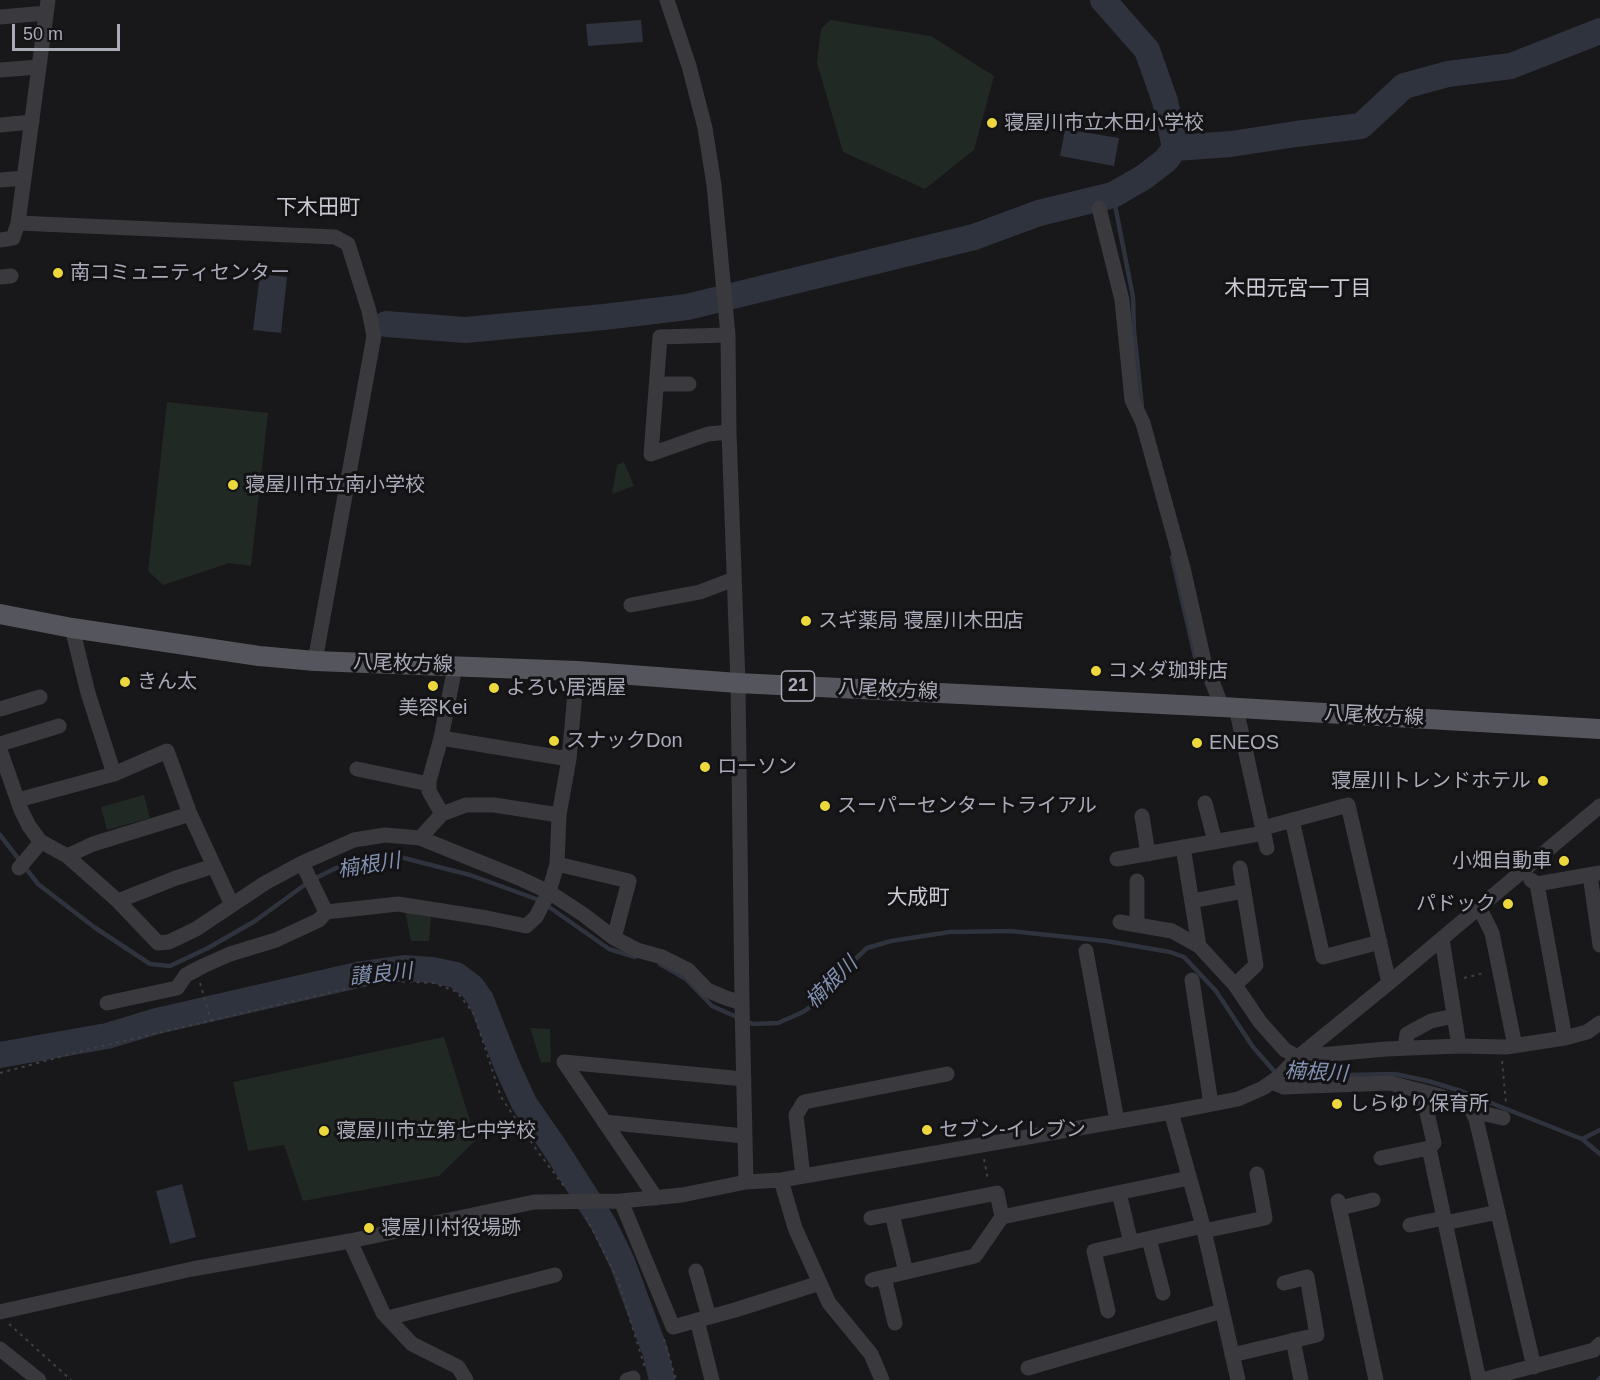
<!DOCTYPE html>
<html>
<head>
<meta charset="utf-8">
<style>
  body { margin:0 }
  #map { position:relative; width:1600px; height:1380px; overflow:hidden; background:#181719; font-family:Arial,sans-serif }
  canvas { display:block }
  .scale { position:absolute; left:12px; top:24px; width:108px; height:27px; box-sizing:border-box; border:3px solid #aaabb9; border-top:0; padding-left:8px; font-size:18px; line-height:21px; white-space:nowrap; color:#aaabb9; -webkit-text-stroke:4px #131214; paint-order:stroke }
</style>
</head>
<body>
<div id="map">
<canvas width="1600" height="1380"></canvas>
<div class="scale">50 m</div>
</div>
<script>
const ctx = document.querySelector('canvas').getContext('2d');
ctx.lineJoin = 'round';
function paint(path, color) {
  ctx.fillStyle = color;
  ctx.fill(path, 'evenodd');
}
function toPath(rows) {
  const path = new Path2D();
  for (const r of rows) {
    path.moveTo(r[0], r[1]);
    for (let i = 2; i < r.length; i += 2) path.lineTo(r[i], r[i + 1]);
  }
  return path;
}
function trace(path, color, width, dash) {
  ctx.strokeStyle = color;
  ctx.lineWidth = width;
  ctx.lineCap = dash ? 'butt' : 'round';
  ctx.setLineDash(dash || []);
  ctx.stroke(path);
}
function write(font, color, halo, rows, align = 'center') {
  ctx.font = font + ' Arial,"Noto Sans JP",sans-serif';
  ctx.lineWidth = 6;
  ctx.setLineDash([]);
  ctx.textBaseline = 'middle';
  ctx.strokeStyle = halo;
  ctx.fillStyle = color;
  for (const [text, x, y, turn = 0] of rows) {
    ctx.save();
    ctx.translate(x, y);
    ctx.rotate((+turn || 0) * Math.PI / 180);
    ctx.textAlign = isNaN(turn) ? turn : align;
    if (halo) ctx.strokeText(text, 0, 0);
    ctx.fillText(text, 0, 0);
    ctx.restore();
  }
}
const green = toPath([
  [830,20,931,36,994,76,974,150,925,189,843,152,817,63,821,29],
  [167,402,268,413,251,566,229,563,163,585,148,571],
  [624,462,634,486,612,494,617,465],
  [144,795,150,818,107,830,101,807],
  [405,911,431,916,429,941,411,941],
  [530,1028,550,1029,551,1062,541,1063],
  [444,1037,476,1140,439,1176,303,1201,284,1145,248,1151,233,1082]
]);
const water = toPath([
  [641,20,643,42,588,46,586,24],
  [1065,129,1119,138,1114,166,1060,156],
  [260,274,287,277,281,333,253,330],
  [182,1184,196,1237,170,1244,156,1191]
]);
const stream = toPath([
  [1113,195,1133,297,1134,330,1142,407],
  [1172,557,1199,674],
  [0,835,38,884,94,927,150,964,170,966,208,948,255,921,310,881,336,868,369,860,400,857,470,875,539,900,609,949,635,957],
  [660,964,686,979,712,1006,739,1018],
  [746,1021,753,1024,778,1023,803,1012,821,999,849,965,867,948,891,941,950,932,1010,931,1106,941,1170,952,1184,957,1216,991,1253,1047,1274,1071,1279,1072],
  [1287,1073,1299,1076,1395,1074,1428,1081,1461,1091,1582,1139,1600,1154],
  [1582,1139,1600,1130],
  [1598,1380,1600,1378]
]);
const river = toPath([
  [1103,0,1147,50,1165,101,1175,148],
  [386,324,465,330,604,317,687,307,974,237,1039,213,1113,195,1144,177,1166,160,1175,148,1231,144,1296,134,1361,126,1404,86,1448,74,1511,66,1600,31],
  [0,1055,107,1036,157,1021,362,974,404,968,432,970,456,975,472,987,481,1000,507,1066,524,1103,555,1148,604,1225,622,1262,655,1351,662,1380]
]);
const path = toPath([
  [1464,978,1484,973],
  [200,983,212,1024],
  [1502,1061,1506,1103],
  [0,1073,86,1050,336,991,389,981,434,983,457,992,474,1014,501,1097,538,1152,564,1186],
  [984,1159,988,1180],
  [586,1217,618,1280,645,1368],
  [9,1324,71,1380],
  [664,1339,676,1380]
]);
const minor = toPath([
  [48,0,18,223,335,237,348,244,369,311,374,336,315,661],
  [667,0,689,66,705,128,714,185,728,335,729,432,738,683,742,1003,746,1182],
  [0,17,46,13],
  [0,70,39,67],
  [0,125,32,122],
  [0,180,24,178],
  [1099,208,1122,300,1132,400,1143,423,1183,568,1204,661,1222,707],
  [0,240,13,238,18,223],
  [0,277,11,276],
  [728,335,660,337,651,454,708,434,729,432],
  [657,384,689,384],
  [631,605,700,592,734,579],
  [1236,708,1267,848],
  [0,709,40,697],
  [441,738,569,759],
  [0,744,59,726],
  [0,750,21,810,29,826,40,841,67,856,118,901,158,943,169,942,196,929,265,883,302,863,354,840,385,835,420,838,519,878,549,892,584,915,614,938,637,950,662,957,688,970,707,990,726,998,742,1003],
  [357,769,429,784],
  [114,774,167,751,190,814,232,905],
  [18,800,114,774,88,693,72,628],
  [1205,803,1215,842],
  [442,814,466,805,494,805,559,815],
  [1142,816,1148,854],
  [1292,820,1323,957,1380,942],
  [1263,828,1348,805,1389,983],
  [420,838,442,814,429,791,429,781,441,738,455,667],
  [1183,847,1199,946],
  [67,856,93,844,190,814],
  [1117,859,1264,833],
  [302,863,326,912,398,904,487,918,526,926,536,917,549,892,557,864,559,815,569,759,577,671],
  [557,864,629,881,614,938],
  [19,868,41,842],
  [1590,875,1600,945],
  [1531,880,1537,884,1600,873],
  [1537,884,1565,1038],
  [118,901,176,878,214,866],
  [1192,901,1244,891],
  [1479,907,1492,933,1515,1046],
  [1120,922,1172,931,1199,946,1235,985,1260,1022,1285,1050,1298,1057,1386,1049,1459,1046,1506,1047,1565,1038,1587,1032,1600,1023],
  [1137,925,1137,881],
  [1442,939,1459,1046],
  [1086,951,1117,1121],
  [1192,980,1211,1104],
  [1235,985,1256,965,1240,868],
  [107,1003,177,988,186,975,203,966,230,954,276,940,319,920,326,912],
  [1405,1048,1407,1034,1431,1021,1454,1016],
  [1272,1082,1284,1087,1390,1083,1440,1096,1470,1107,1476,1119,1534,1367],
  [1472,1111,1503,1118],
  [1171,1112,1203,1226,1238,1380],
  [604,1122,744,1136],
  [1429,1148,1479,1380],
  [1381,1158,1429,1148,1434,1143,1422,1091],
  [803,1176,796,1115,804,1102,947,1074],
  [781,1180,795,1228,829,1303,871,1354,882,1380],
  [1119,1193,1131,1243],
  [656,1198,564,1062,744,1079],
  [621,1201,673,1327,735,1310,820,1283],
  [1338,1201,1376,1380],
  [1340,1208,1373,1200],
  [892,1214,906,1272],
  [871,1218,997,1193,1002,1217],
  [1445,1223,1498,1212],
  [1410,1225,1444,1218],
  [1204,1231,1265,1218,1257,1174],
  [1149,1239,1163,1293],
  [350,1241,383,1313,412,1344,458,1367,466,1380],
  [696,1271,709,1317],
  [884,1277,895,1323],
  [872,1280,975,1256,1002,1217,1189,1178],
  [1108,1311,1094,1251,1203,1226],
  [0,1312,192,1269,350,1241,534,1202,621,1201,682,1195,746,1182,781,1180,1171,1112,1238,1099,1263,1088,1279,1077,1298,1057,1389,983,1600,806],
  [388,1318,555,1275],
  [697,1320,712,1380],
  [1293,1340,1301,1380],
  [0,1349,39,1380],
  [1232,1355,1317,1335,1307,1277,1284,1283],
  [1028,1368,1222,1311],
  [627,1380,633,1378],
  [1482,1380,1594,1350,1600,1344]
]);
const major = toPath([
  [0,614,72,628,259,656,315,661,577,671,738,683,1222,707,1600,729]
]);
const markers = [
  [992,123,6,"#ecd83d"],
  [58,273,6,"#ecd83d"],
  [233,485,6,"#ecd83d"],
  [806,621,6,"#ecd83d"],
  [1096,671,6,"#ecd83d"],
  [125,682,6,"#ecd83d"],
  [433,686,6,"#ecd83d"],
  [494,688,6,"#ecd83d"],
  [554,741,6,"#ecd83d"],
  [1197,743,6,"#ecd83d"],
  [705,767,6,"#ecd83d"],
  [1543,781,6,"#ecd83d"],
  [825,806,6,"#ecd83d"],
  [1564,861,6,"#ecd83d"],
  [1508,904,6,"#ecd83d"],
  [1337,1104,6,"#ecd83d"],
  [927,1130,6,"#ecd83d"],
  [324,1131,6,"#ecd83d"],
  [369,1228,6,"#ecd83d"]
];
const shields = [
  [798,686,33]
];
const shieldNames = [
  ["21",798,686]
];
const poiNames = [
  ["寝屋川市立木田小学校",1004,123],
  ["南コミュニティセンター",70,273],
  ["寝屋川市立南小学校",245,485],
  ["スギ薬局 寝屋川木田店",818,621],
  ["コメダ珈琲店",1108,671],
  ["きん太",137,682],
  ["よろい居酒屋",506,688],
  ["美容Kei",433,708,"center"],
  ["スナックDon",566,741],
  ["ENEOS",1209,743],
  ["ローソン",717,767],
  ["寝屋川トレンドホテル",1531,781,"right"],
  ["スーパーセンタートライアル",837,806],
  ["小畑自動車",1552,861,"right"],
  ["パドック",1496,904,"right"],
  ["しらゆり保育所",1349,1104],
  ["セブン-イレブン",939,1130],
  ["寝屋川市立第七中学校",336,1131],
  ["寝屋川村役場跡",381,1228]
];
const streetNames = [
  ["八尾枚方線",403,664,2],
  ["八尾枚方線",888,690,3],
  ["八尾枚方線",1374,716,3]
];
const neighbourhoodNames = [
  ["下木田町",318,208],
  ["木田元宮一丁目",1298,289],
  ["大成町",918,898]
];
const waterNames = [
  ["楠根川",369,866,-9],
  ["讃良川",381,975,-6],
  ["楠根川",832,983,-45],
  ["楠根川",1316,1073,3]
];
paint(green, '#212924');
paint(water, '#2e333d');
trace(stream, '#2e333d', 4.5);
trace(river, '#2e333d', 26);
trace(path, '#3f3f45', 2, [3, 4.5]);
trace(minor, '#39393e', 15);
trace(major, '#55555d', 20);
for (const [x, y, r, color] of markers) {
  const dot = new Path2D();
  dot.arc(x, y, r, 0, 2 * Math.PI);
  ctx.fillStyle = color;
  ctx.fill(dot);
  trace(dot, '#131214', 2);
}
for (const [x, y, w] of shields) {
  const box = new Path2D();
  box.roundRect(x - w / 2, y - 15, w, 30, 4.5);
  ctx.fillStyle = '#131214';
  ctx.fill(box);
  trace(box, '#aaabb9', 1.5);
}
write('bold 18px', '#aaabb9', null, shieldNames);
write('20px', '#aaabb9', '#131214', poiNames, 'left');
write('20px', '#aaabb9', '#131214', streetNames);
write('21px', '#cbcbd5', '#131214', neighbourhoodNames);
write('italic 21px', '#8291b2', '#131214', waterNames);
</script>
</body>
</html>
